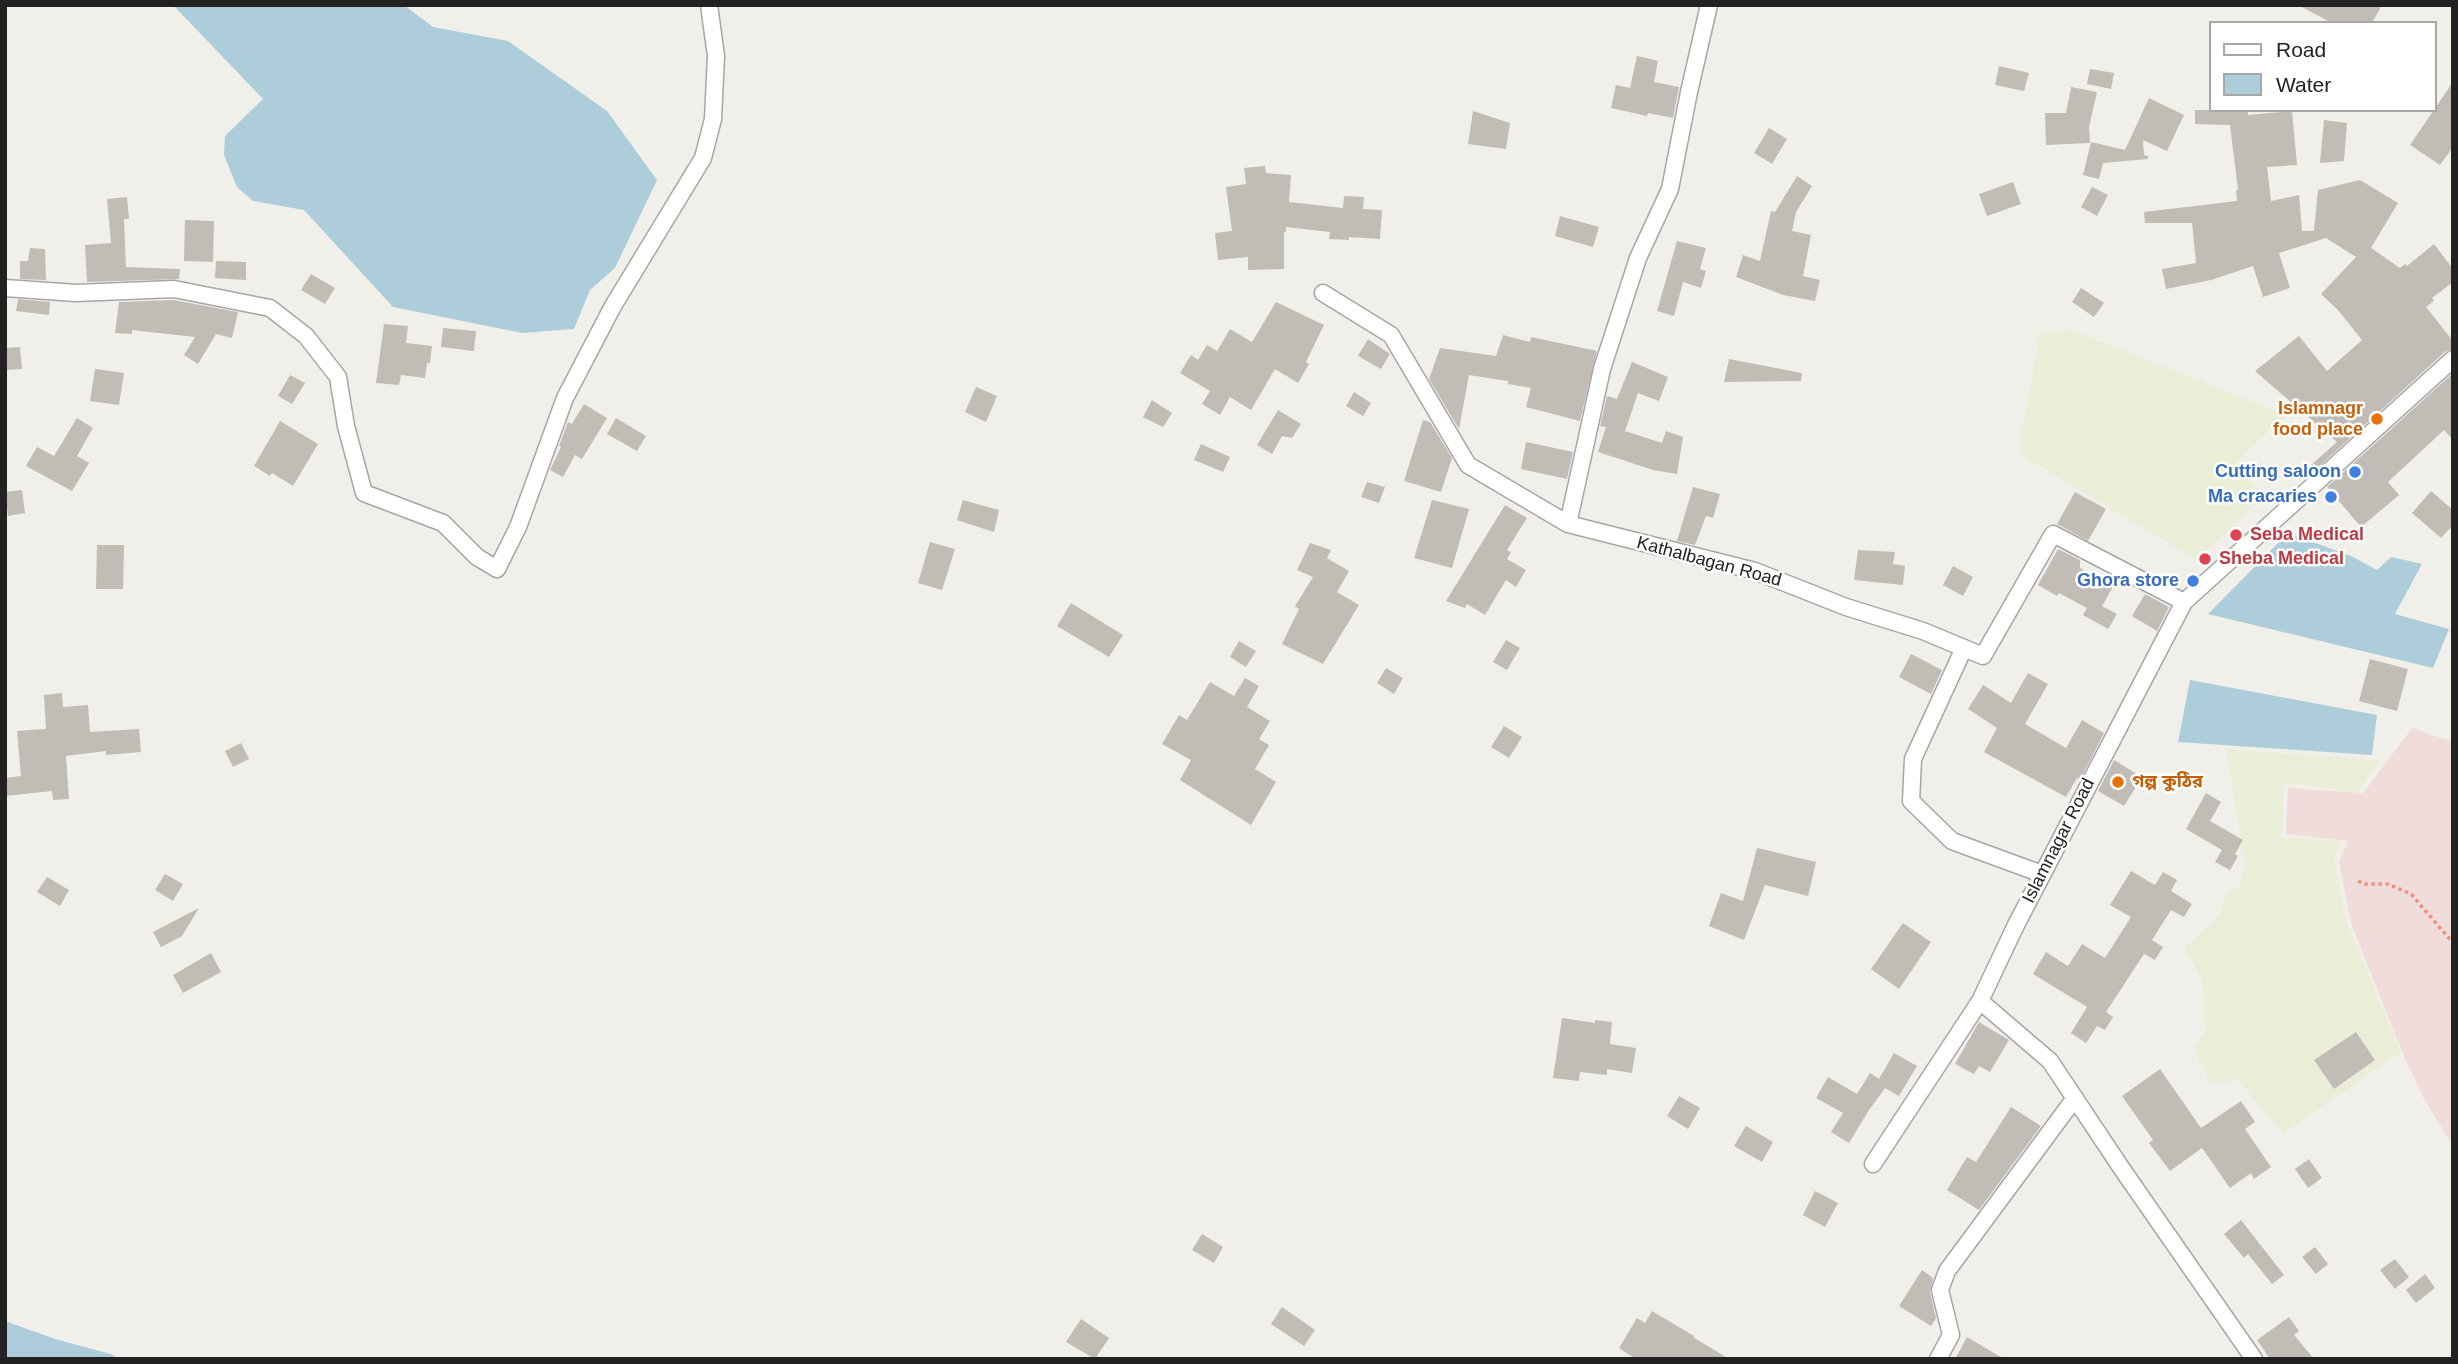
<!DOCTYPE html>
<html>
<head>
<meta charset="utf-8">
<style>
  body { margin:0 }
  #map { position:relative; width:2458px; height:1364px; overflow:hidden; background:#f1efea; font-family:Arial,sans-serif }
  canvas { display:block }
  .frame { position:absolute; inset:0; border:7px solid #222; pointer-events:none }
  .legend { position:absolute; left:2209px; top:21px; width:228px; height:91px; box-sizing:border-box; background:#fff; border:2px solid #a7a7a7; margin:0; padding:9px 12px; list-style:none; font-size:21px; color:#222 }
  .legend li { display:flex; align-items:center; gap:14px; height:35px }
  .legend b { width:35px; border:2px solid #a7a7a7 }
</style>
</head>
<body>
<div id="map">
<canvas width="2458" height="1364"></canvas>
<div class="frame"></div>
<ul class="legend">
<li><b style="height:9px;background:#fff"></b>Road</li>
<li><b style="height:19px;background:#aecddb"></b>Water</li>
</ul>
</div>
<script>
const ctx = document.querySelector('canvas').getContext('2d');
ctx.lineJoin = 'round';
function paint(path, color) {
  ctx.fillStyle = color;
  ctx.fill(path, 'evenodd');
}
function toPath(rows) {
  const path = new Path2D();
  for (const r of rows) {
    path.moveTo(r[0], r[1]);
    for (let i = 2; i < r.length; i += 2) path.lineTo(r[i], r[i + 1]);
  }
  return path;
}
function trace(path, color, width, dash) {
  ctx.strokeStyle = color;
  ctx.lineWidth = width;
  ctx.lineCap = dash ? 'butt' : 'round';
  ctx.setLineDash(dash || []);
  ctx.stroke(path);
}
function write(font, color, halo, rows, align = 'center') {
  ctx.font = font + ' Arial,"Noto Sans Bengali",sans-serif';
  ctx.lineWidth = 5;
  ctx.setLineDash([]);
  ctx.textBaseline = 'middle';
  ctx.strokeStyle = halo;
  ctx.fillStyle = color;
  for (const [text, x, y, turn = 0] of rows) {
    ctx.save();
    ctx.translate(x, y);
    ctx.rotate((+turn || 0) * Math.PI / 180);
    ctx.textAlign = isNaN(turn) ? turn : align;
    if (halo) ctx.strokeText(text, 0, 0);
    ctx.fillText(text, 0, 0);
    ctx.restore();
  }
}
const commercial = toPath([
  [2412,728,2453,742,2453,1146,2424,1099,2406,1061,2352,926,2339,862,2348,841,2286,834,2288,788,2363,793]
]);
const farmland = toPath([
  [2071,330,2286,415,2234,464,2264,496,2197,560,2018,453,2040,334],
  [2226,749,2378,760,2358,793,2284,782,2281,837,2342,841,2334,858,2345,918,2401,1052,2283,1134,2238,1080,2211,1084,2193,1048,2205,1032,2203,982,2185,948,2219,916,2227,891,2240,886,2245,865]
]);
const water = toPath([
  [173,5,404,5,433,27,508,41,607,111,657,180,615,268,590,290,574,329,522,333,393,307,304,210,253,201,237,187,224,155,225,136,263,99],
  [2288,533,2351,556,2377,570,2391,557,2422,564,2395,614,2449,629,2433,668,2208,614],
  [2190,680,2377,715,2372,755,2178,742],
  [5,1321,55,1339,111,1354,119,1359,5,1359]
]);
const building = toPath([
  [2298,5,2382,5,2372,23,2332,23],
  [1637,56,1658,61,1654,82,1679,87,1673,118,1648,113,1647,116,1611,108,1616,85,1630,88],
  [1999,66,2029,73,2024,91,1995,85],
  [2090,69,2114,73,2111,89,2087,84],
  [2453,82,2453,147,2440,165,2410,145],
  [2071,87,2097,92,2089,127,2090,143,2046,145,2045,113,2066,113],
  [2149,98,2184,115,2167,151,2143,140,2144,155,2148,156,2148,159,2103,163,2099,179,2083,175,2091,142,2125,150],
  [2195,110,2248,110,2248,115,2292,111,2297,165,2267,167,2271,201,2299,195,2302,231,2314,231,2318,190,2360,180,2398,203,2371,248,2400,268,2405,264,2407,266,2434,244,2453,269,2453,282,2432,298,2434,301,2426,307,2453,341,2453,349,2446,351,2314,471,2310,466,2337,442,2255,371,2299,336,2327,371,2362,340,2338,310,2321,294,2356,257,2326,238,2279,253,2290,288,2263,297,2253,266,2211,280,2166,289,2162,269,2196,263,2192,223,2145,223,2144,212,2237,201,2236,190,2238,190,2230,125,2195,124],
  [1473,111,1510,123,1506,149,1468,144],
  [2324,120,2347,123,2344,161,2320,163],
  [1769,128,1787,139,1772,164,1754,153],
  [1265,166,1266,173,1291,175,1289,202,1343,208,1344,196,1364,197,1363,209,1382,210,1380,239,1349,237,1349,240,1329,239,1330,232,1286,227,1286,232,1284,232,1284,269,1248,270,1248,257,1218,260,1215,233,1232,231,1226,187,1246,184,1244,168],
  [1797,176,1812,186,1796,212,1792,231,1811,235,1803,276,1820,280,1815,301,1783,295,1736,277,1743,255,1760,261,1771,211,1775,212],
  [2013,182,2021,204,1987,216,1979,194],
  [2092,187,2108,195,2097,216,2081,207],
  [127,197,129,219,124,219,126,267,180,269,179,279,87,282,85,245,111,243,107,199],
  [1560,216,1599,227,1593,247,1555,236],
  [185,220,214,221,213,262,184,261],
  [1677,241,1706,248,1700,269,1706,271,1701,288,1683,282,1674,316,1657,311],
  [30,248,45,249,46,280,20,279,20,261,28,261],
  [216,261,246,262,246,280,215,278],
  [311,274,335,288,325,304,301,290],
  [2081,288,2104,303,2094,317,2072,302],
  [18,299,50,302,49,315,16,311],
  [173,300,238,312,232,338,216,334,198,364,184,355,195,337,132,330,132,334,115,333,119,302],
  [1276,302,1324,325,1306,362,1309,364,1298,383,1275,369,1251,410,1230,397,1220,415,1202,404,1210,391,1180,373,1191,355,1198,360,1207,345,1217,351,1230,329,1252,342],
  [384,324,408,326,406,343,432,346,430,363,427,363,425,378,401,375,399,385,376,383],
  [443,328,476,331,474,351,441,347],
  [1503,335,1530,342,1531,337,1597,351,1580,421,1526,407,1531,388,1508,384,1508,381,1469,375,1459,429,1429,379,1440,348,1496,356],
  [1368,339,1390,354,1381,369,1358,356],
  [20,347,22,369,6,370,5,348],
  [1729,359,1802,373,1801,381,1724,382],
  [1632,362,1668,377,1659,401,1638,393,1625,431,1662,443,1666,431,1683,437,1677,474,1653,470,1598,452,1606,427,1600,426,1607,396,1617,399],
  [95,369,124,373,119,405,90,401],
  [2453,373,2453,440,2444,430,2388,482,2399,495,2361,527,2327,487],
  [290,375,305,383,292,404,278,396],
  [976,387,997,396,986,422,965,412],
  [1354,392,1371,403,1363,416,1346,406],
  [1152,400,1172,413,1163,427,1143,417],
  [584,404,607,418,582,459,575,455,563,477,550,470,561,447,559,446,568,422,572,424],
  [1278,410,1301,424,1292,438,1282,436,1272,454,1257,445],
  [77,418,93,428,77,456,89,463,72,491,26,466,37,447,54,456],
  [616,418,646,436,637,451,607,434],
  [1423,420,1430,422,1452,458,1441,492,1404,481],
  [280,421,318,444,293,486,272,473,270,476,254,466],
  [1526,442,1573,452,1567,479,1521,469],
  [1201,444,1230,457,1223,472,1194,460],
  [1367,482,1385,487,1379,503,1361,497],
  [1693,487,1720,494,1713,518,1706,516,1695,545,1677,541],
  [22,490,25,513,8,516,5,492],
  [2431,491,2453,510,2453,525,2441,538,2412,513],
  [2075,492,2106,509,2088,541,2057,524],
  [963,500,999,510,994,532,957,520],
  [1432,500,1469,509,1452,568,1414,558],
  [1505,505,1527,518,1507,550,1511,552,1507,559,1526,570,1516,587,1506,580,1485,615,1467,604,1465,608,1446,601],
  [930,542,955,549,942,590,918,583],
  [1310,543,1331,550,1327,558,1349,571,1337,592,1359,605,1323,664,1282,644,1299,609,1295,606,1313,577,1297,570],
  [97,545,124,545,123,589,96,589],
  [2058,549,2080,560,2080,568,2113,587,2102,606,2117,614,2108,629,2083,615,2087,608,2059,593,2057,596,2038,585],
  [1858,550,1895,552,1893,564,1905,566,1903,585,1854,580],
  [1953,566,1973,577,1963,596,1943,585],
  [2145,594,2169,607,2157,631,2132,616],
  [1071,603,1123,635,1109,657,1057,626],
  [1506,640,1520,648,1507,670,1493,662],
  [1239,641,1256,651,1246,667,1230,657],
  [1911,654,1942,670,1931,694,1899,677],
  [2370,659,2408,669,2397,711,2359,701],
  [1386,668,1403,678,1394,694,1377,683],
  [2028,673,2048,684,2025,724,2066,748,2082,720,2104,733,2080,780,2077,778,2066,797,1984,752,1997,728,1968,709,1983,685,2011,703],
  [1245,678,1259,686,1247,707,1270,721,1259,739,1269,745,1255,769,1276,782,1251,825,1180,780,1191,760,1162,744,1179,715,1187,720,1210,682,1234,696],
  [62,693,63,707,88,705,90,732,139,729,141,752,106,755,106,751,66,756,69,799,53,800,52,791,5,796,5,778,21,776,17,731,46,729,44,695],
  [1504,726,1522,737,1509,758,1491,747],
  [241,743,249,759,233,767,225,751],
  [2114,760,2142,777,2124,806,2098,791],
  [2206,793,2221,802,2210,821,2243,840,2235,854,2238,856,2230,870,2215,862,2222,850,2186,829],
  [1757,848,1816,862,1808,896,1765,885,1744,940,1709,926,1721,893,1743,901],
  [2131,871,2155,885,2163,872,2177,880,2171,891,2192,904,2184,917,2171,910,2152,940,2163,947,2155,960,2144,954,2106,1012,2113,1017,2105,1030,2097,1026,2086,1043,2071,1033,2087,1007,2033,974,2046,952,2068,966,2082,944,2105,958,2131,917,2110,905],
  [165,874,183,884,173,901,155,890],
  [47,877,69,890,60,906,37,892],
  [199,908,182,936,161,947,153,932],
  [1903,923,1931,942,1899,989,1871,969],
  [211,953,221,972,183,993,173,975],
  [1562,1018,1595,1023,1595,1020,1612,1022,1610,1044,1636,1048,1632,1073,1607,1069,1607,1075,1580,1072,1579,1081,1553,1078],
  [1979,1022,2009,1040,1990,1072,1979,1066,1974,1074,1955,1064],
  [2356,1032,2375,1060,2334,1089,2314,1060],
  [1894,1053,1917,1066,1899,1096,1885,1088,1869,1110,1849,1143,1831,1132,1843,1113,1816,1098,1828,1077,1857,1094,1870,1073,1879,1079],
  [2160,1069,2201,1128,2241,1101,2255,1122,2245,1129,2271,1167,2254,1179,2251,1173,2230,1188,2202,1148,2170,1171,2149,1143,2153,1140,2122,1096],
  [1679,1096,1700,1108,1688,1129,1667,1116],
  [2011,1107,2041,1126,1979,1210,1947,1190,1967,1157,1976,1162],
  [1746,1126,1773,1142,1762,1162,1734,1146],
  [2309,1159,2322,1178,2308,1188,2295,1169],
  [1815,1191,1838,1203,1825,1227,1803,1215],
  [2241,1220,2284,1275,2272,1284,2248,1254,2244,1258,2224,1234],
  [1202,1234,1223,1247,1214,1263,1192,1250],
  [2315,1247,2328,1264,2316,1274,2302,1257],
  [2395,1259,2409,1277,2395,1289,2380,1270],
  [1922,1270,1933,1278,1930,1292,1936,1318,1931,1326,1899,1306],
  [2425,1274,2435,1288,2416,1303,2406,1290],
  [1282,1307,1315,1330,1304,1346,1271,1324],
  [1652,1311,1694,1336,1693,1337,1729,1359,1636,1359,1619,1348,1637,1318,1645,1323],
  [2289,1317,2299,1331,2294,1335,2314,1359,2270,1359,2257,1340],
  [1081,1319,1109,1338,1095,1359,1066,1342],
  [1967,1337,2004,1359,1955,1359]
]);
const path = toPath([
  [2358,881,2365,884,2388,884,2411,894,2453,943]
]);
const street = toPath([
  [5,288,76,293,174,289,270,308,306,336,338,377,346,426,364,493,443,523,477,557,497,569,518,527,565,398,613,306,703,158,713,119,716,56,709,5],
  [1323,293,1391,335,1468,465,1568,524,1755,571,1846,607,1923,631,1983,656,2053,534,2184,602],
  [1568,524,1602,369,1638,258,1670,189,1689,92,1709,5],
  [1964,648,1913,759,1911,801,1952,841,2042,874],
  [1873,1164,1980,1001],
  [1938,1359,1951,1335,1940,1290,1947,1271,2075,1098],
  [2254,1359,2122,1169,2050,1061,1980,1001,2016,925,2184,602,2453,359]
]);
const markers = [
  [2377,419,7,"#e8710a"],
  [2355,472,7,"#3f7fe0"],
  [2331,497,7,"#3f7fe0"],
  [2236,535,7,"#e0444e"],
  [2205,559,7,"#e0444e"],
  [2193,581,7,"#3f7fe0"],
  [2118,782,7,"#e8710a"]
];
const foodNames = [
  ["Islamnagr",2363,409],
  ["food place",2363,430],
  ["গল্প কুঠির",2132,782,"left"]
];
const shopNames = [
  ["Cutting saloon",2341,472],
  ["Ma cracaries",2317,497],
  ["Ghora store",2179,581]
];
const healthNames = [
  ["Seba Medical",2250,535],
  ["Sheba Medical",2219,559]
];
const streetNames = [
  ["Kathalbagan Road",1709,562,15],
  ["Islamnagar Road",2059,841,-63]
];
paint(commercial, '#f0dddb');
paint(farmland, '#eaeed7');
paint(water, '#aecddb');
paint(building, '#c2bcb6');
trace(street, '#a6a6a6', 19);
trace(path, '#f1917b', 3.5, [3.5, 3.5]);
trace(street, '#fff', 16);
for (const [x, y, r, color] of markers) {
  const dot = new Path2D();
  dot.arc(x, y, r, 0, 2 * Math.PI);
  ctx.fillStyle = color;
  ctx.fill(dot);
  trace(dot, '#fff', 2.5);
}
write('bold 18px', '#c56008', '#fff', foodNames, 'right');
write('bold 18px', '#366cbe', '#fff', shopNames, 'right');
write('bold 18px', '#be3a42', '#fff', healthNames, 'left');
write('18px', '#222', '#fff', streetNames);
</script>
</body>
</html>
